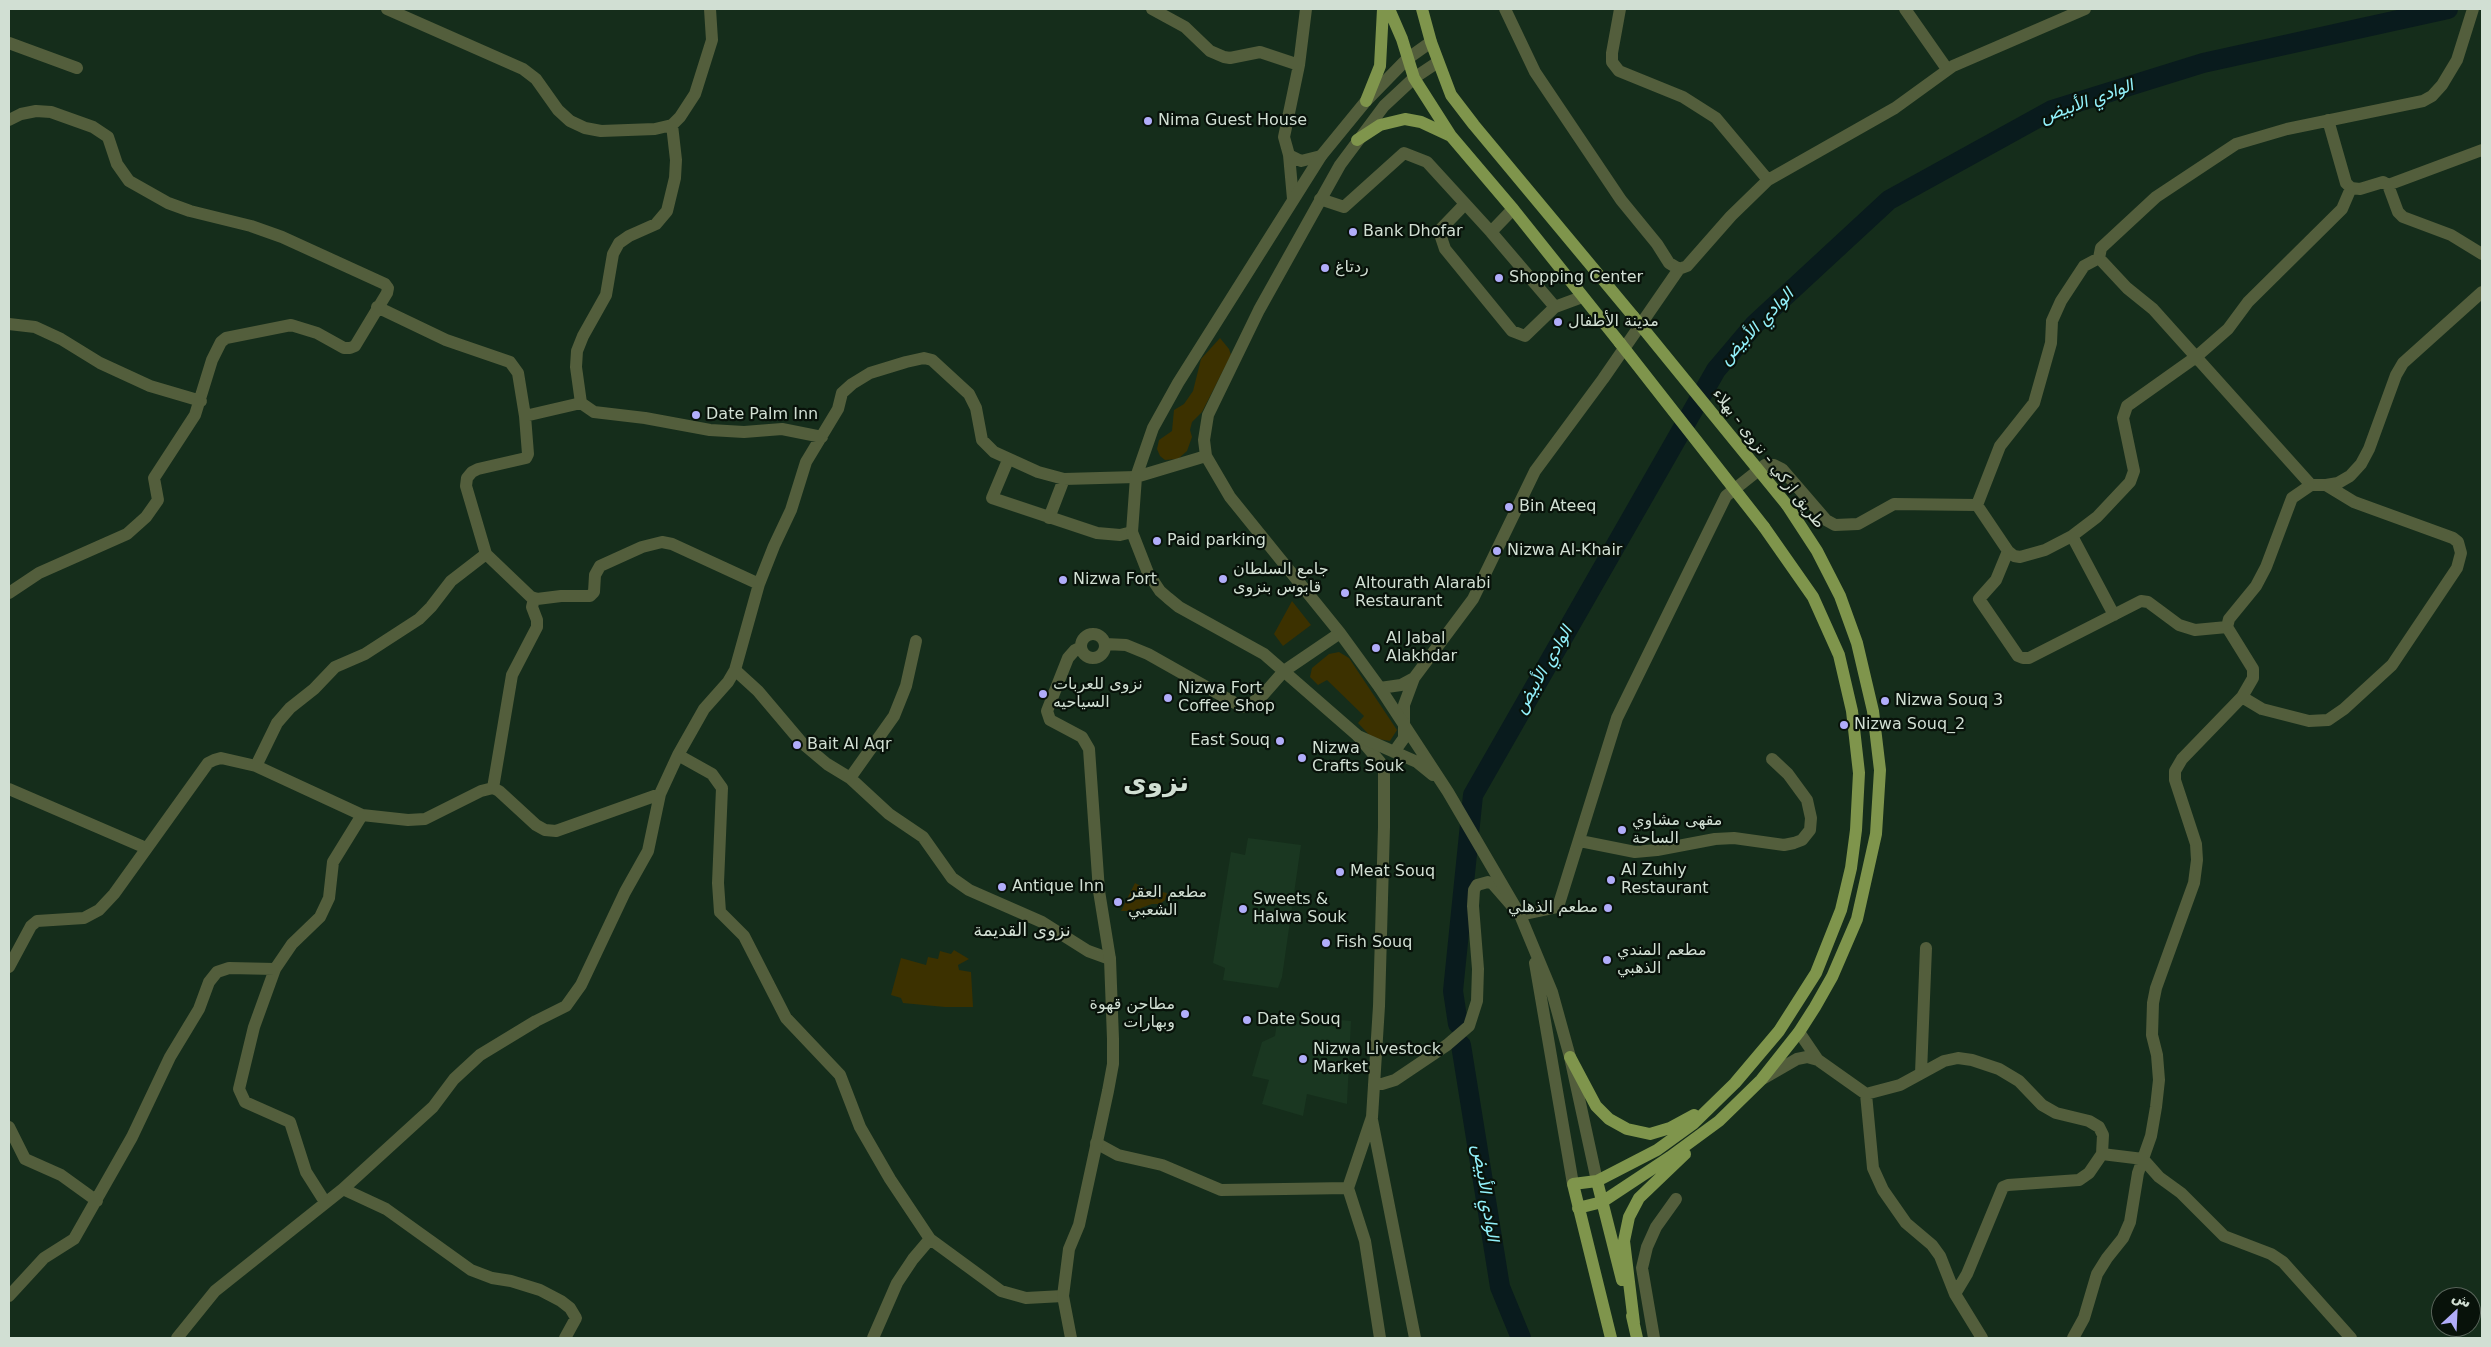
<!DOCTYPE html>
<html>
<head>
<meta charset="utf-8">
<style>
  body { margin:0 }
  #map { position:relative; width:2491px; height:1347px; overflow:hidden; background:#152d1b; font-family:"DejaVu Sans",Vazirmatn,sans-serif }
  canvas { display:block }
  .frame { position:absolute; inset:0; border:10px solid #d1dfd3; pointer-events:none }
  .north { position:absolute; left:2431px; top:1287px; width:50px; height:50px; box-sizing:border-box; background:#08120a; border:1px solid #58645a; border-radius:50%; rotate:25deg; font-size:14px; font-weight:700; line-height:20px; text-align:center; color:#d1dfd3 }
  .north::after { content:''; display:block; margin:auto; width:18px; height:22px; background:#b1adfa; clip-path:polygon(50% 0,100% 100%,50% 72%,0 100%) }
</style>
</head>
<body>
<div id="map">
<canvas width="2491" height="1347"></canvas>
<div class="frame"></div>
<div class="north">ش</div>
</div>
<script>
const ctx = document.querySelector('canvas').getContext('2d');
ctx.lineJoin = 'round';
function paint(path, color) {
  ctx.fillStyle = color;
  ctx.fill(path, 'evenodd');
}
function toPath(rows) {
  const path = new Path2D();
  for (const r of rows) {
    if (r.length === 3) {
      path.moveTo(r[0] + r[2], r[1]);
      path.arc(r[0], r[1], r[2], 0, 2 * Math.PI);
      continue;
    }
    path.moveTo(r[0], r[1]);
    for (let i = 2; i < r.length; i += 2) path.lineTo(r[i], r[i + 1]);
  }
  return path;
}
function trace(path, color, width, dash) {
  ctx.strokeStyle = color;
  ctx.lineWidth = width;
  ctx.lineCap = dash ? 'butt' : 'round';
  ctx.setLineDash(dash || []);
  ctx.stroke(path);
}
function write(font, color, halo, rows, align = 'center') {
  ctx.font = font + ' "DejaVu Sans",Vazirmatn,sans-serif';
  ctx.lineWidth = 4.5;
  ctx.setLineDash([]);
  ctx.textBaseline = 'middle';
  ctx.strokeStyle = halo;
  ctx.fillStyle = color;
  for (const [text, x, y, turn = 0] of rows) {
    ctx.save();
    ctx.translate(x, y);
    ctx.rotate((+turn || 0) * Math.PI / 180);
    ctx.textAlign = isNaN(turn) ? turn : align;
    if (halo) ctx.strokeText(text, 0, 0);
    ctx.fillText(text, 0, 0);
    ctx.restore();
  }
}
const built = toPath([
  [1248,838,1301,845,1282,977,1278,988,1223,980,1225,968,1213,963,1231,852,1245,855],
  [1278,1014,1351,1021,1347,1104,1307,1094,1303,1116,1262,1104,1269,1080,1252,1076,1262,1042,1275,1036]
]);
const green = toPath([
  [1220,338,1229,349,1231,355,1202,412,1192,422,1190,430,1192,437,1187,451,1178,459,1165,460,1160,456,1157,449,1159,440,1172,431,1174,410,1184,404,1193,391,1201,359],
  [1292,601,1311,625,1283,646,1274,634],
  [1339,652,1349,658,1397,730,1390,741,1372,738,1358,723,1364,716,1327,680,1318,685,1310,677,1312,668,1329,654],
  [1135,883,1146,889,1167,893,1165,900,1160,904,1152,904,1133,911,1121,911],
  [954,950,969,959,958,965,959,970,971,972,973,1007,945,1007,903,1003,901,998,891,995,901,958,926,965,928,957,938,959,940,951,951,954]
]);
const river = toPath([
  [1458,1024,1453,991,1473,795,1716,370,1755,324,1889,200,2052,110,2203,63,2448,9],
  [1461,1045,1500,1287,1521,1338]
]);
const minor = toPath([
  [387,9,523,69,536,79,558,110,570,121,585,128,601,131,655,129,672,125,680,117,695,94,712,40,710,9],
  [1152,9,1185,27,1210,51,1224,57,1230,58,1260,52,1299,65],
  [1505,9,1535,72,1621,200,1657,244,1669,263,1679,269,1687,266,1731,216,1768,180,1895,108,1953,66,2085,9],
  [1620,9,1612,53,1612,62,1619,71,1683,97,1716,118,1768,180],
  [1905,9,1947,69],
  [9,43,77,68],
  [9,120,21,114,36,111,51,112,93,127,108,137,117,164,129,181,168,203,190,211,251,226,282,237,385,284,388,288,387,293,355,346,350,348,344,348,317,333,291,325,226,338,221,342,212,360,195,415,154,478,158,500,146,517,127,534,39,573,9,593],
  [2328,120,2346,183,2351,188,2360,189,2383,182,2388,185,2398,212,2403,217,2451,235,2482,254],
  [672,125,676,160,675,178,667,211,656,224,629,236,619,243,613,254,606,295,583,336,577,351,576,367,581,403,594,412,645,418,710,430,744,432,782,429,822,437],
  [1289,155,1301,161,1321,156],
  [2388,185,2482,150],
  [1293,199,1289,155,1284,137,1299,65,1306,9],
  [1320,199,1344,207,1404,153,1427,162,1491,232],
  [1464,205,1439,231,1445,249,1512,331,1525,336,1555,307],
  [1513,209,1491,232,1555,307,1582,297],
  [2099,258,2127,288,2153,309,2311,485],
  [377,307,446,340,510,362,518,373,525,416,528,454,526,458,478,469,472,472,467,478,466,486,486,554,531,597,537,599,561,596,590,596,594,592,595,575,600,566,642,547,662,542,672,544,759,584],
  [9,324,35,327,61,339,100,363,150,386,201,401],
  [525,416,581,403],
  [1008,460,992,498,1097,533,1120,535,1132,532],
  [1977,505,2000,446,2034,403,2051,343,2052,321,2061,301,2084,266,2099,258,2101,248,2156,197,2236,144,2287,129,2423,101,2432,96,2442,85,2457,60,2473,9],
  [1049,518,1064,479],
  [2072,536,2114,615],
  [2008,551,1996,580,1979,599,2018,656,2023,658,2029,658,2141,601,2148,602,2179,625,2195,630,2227,627],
  [735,670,758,691,802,743,827,764,850,778,889,814,923,837,952,878,969,890,1042,922,1088,951,1110,959],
  [1380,688,1401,685,1414,678],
  [2242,697,2262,709,2309,721,2328,720,2344,709,2392,665,2457,568,2461,553,2458,542,2453,538,2354,502,2326,485],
  [1404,723,1404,705,1414,678,1473,599,1535,471,1603,379,1679,269],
  [1358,736,1380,762,1384,771,1384,827,1379,1006,1372,1117,1348,1188,1365,1241,1380,1338],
  [678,755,712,774,722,788,718,883,720,912,744,936,786,1018,840,1075,860,1127,890,1179,930,1239,1001,1291,1026,1298,1063,1296],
  [256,766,277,723,290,708,314,689,335,667,365,654,419,619,431,607,451,581,486,554],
  [850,778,894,716,906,686,916,641],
  [493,788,512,675,537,627,537,620,532,607,534,599],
  [9,789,146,848],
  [1580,841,1635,852,1657,850,1715,839,1734,838,1784,845,1794,843,1802,840,1810,830,1811,818,1807,800,1788,774,1772,759],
  [9,967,31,926,37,921,84,918,99,910,114,894,208,763,214,760,221,758,256,766,362,815,408,820,425,819,481,791,493,788,499,791,536,825,545,830,556,831,660,794],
  [1799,1032,1818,1060],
  [1921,1073,1926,948],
  [1764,1078,1797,1059,1807,1057,1818,1060,1866,1094,1900,1085,1944,1061,1958,1058,1972,1060,1999,1069,2019,1081,2042,1105,2056,1113,2089,1121,2099,1127,2103,1135,2102,1154,2143,1159,2159,1177,2181,1193,2224,1236,2271,1254,2283,1262,2351,1338],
  [1374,1084,1382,1084,1395,1080,1447,1045,1469,1026,1477,1001,1478,969,1473,906,1474,890,1477,885,1488,882,1493,884,1520,915,1558,907,1617,718,1726,496,1765,465,1774,465,1782,469,1826,520,1835,525,1858,524,1894,504,1977,505,2008,551,2014,556,2020,557,2045,550,2072,536,2097,517,2130,482,2134,471,2123,418,2127,406,2196,357,2228,329,2248,302,2342,209,2351,188],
  [1866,1094,1873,1168,1883,1190,1906,1223,1932,1245,1940,1256,1955,1294,1982,1338],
  [1372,1120,1415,1338],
  [9,1127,25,1159,61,1175,97,1201],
  [1096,1143,1118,1155,1162,1165,1221,1190,1348,1188],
  [343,1189,386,1209,471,1270,492,1278,511,1281,540,1290,561,1301,570,1308,576,1318,565,1338],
  [325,1202,306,1172,290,1122,245,1102,239,1089,254,1027,275,969,292,944,320,917,329,898,333,862,362,815],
  [1955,1294,1967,1274,2003,1187,2008,1185,2079,1180,2089,1173,2102,1154],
  [9,1296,44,1258,74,1239,132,1137,170,1057,199,1009,209,982,217,972,229,968,275,969],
  [177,1338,215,1291,343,1189,433,1107,454,1079,480,1055,536,1021,566,1006,581,985,625,892,648,851,660,794,678,755,704,709,728,682,735,670,759,584,774,546,791,510,806,462,838,409,842,393,852,384,870,373,906,362,924,358,932,360,969,394,976,408,982,440,994,452,1038,472,1064,479,1136,477],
  [873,1338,897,1283,913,1259,930,1239],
  [1654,1338,1642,1268,1647,1247,1656,1227,1676,1199],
  [2073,1338,2084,1318,2097,1274,2107,1258,2123,1238,2130,1222,2138,1173,2151,1136,2156,1107,2159,1080,2157,1055,2152,1035,2153,1003,2156,988,2194,883,2197,860,2196,844,2175,780,2175,771,2182,759,2242,697,2253,678,2253,669,2227,627,2229,619,2256,586,2266,567,2292,498,2311,485,2326,485,2338,483,2350,476,2361,464,2369,449,2396,375,2403,363,2482,292]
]);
const tertiary = toPath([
  [1431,42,1407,59,1366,101,1321,156,1178,383,1153,428,1136,477,1132,532,1148,573,1160,591,1168,598,1179,607,1264,654,1358,736,1417,762,1433,775],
  [1438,62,1414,78,1384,106,1340,165,1259,310,1208,415,1204,440,1206,456,1230,497,1340,633,1380,688,1448,792,1520,915,1552,992,1570,1057,1597,1181],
  [1136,477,1206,456],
  [1093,646,12],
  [1105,644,1126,645,1148,654,1242,707,1250,704,1262,696,1284,671,1340,633],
  [1394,752,1404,738,1404,723],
  [1535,963,1573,1184],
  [1071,1338,1063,1296,1069,1249,1079,1225,1108,1091,1113,1064,1113,1039,1110,959,1099,891,1089,749,1082,737,1050,720,1047,711,1068,658,1075,650,1081,647]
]);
const primary = toPath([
  [1389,9,1402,39,1414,78,1451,136,1513,209,1620,343],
  [1422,9,1431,42,1451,95,1474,125,1633,316],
  [1366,101,1380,66,1383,9],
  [1357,140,1380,125,1405,119,1421,122,1451,136],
  [1570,1057,1596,1106,1609,1119,1627,1129,1650,1134,1670,1128,1694,1115],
  [1597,1181,1622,1280],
  [1578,1208,1602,1202,1670,1157,1719,1121,1761,1080,1799,1032,1815,1007,1832,977,1857,919,1876,834,1880,770,1873,711,1857,643,1840,596,1817,551,1787,505],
  [1632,1316,1637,1338],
  [1634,1323,1624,1241,1629,1217,1639,1198,1685,1154],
  [1611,1338,1573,1184,1597,1181,1657,1150,1693,1124,1735,1083,1779,1031,1816,973,1841,910,1851,868,1856,830,1859,773,1852,711,1839,655,1813,597,1764,527]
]);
const primaryBridge = toPath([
  [1633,316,1787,505],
  [1620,343,1764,527]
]);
const markers = [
  [1148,121,5,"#b1adfa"],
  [1353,232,5,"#b1adfa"],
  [1325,268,5,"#b1adfa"],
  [1499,278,5,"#b1adfa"],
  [1558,322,5,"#b1adfa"],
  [696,415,5,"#b1adfa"],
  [1509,507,5,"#b1adfa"],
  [1157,541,5,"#b1adfa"],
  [1497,551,5,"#b1adfa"],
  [1223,579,5,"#b1adfa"],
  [1063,580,5,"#b1adfa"],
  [1345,593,5,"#b1adfa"],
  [1376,648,5,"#b1adfa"],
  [1043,694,5,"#b1adfa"],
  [1168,698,5,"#b1adfa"],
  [1885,701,5,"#b1adfa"],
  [1844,725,5,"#b1adfa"],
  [1280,741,5,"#b1adfa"],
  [797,745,5,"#b1adfa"],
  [1302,758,5,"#b1adfa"],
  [1622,830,5,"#b1adfa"],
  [1340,872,5,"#b1adfa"],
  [1611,880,5,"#b1adfa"],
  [1002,887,5,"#b1adfa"],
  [1118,902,5,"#b1adfa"],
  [1608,908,5,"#b1adfa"],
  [1243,909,5,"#b1adfa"],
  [1326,943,5,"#b1adfa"],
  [1607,960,5,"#b1adfa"],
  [1185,1014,5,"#b1adfa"],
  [1247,1020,5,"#b1adfa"],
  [1303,1059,5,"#b1adfa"]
];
const poiNames = [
  ["Nima Guest House",1158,121],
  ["Bank Dhofar",1363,232],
  ["ردتاغ",1335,268],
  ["Shopping Center",1509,278],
  ["مدينة الأطفال",1568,322],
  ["Date Palm Inn",706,415],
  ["Bin Ateeq",1519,507],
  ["Paid parking",1167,541],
  ["Nizwa Al-Khair",1507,551],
  ["جامع السلطان",1233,570],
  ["قابوس بنزوى",1233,588],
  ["Nizwa Fort",1073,580],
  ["Altourath Alarabi",1355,584],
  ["Restaurant",1355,602],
  ["Al Jabal",1386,639],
  ["Alakhdar",1386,657],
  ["نزوى للعربات",1053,685],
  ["السياحيه",1053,703],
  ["Nizwa Fort",1178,689],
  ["Coffee Shop",1178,707],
  ["Nizwa Souq 3",1895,701],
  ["Nizwa Souq_2",1854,725],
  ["East Souq",1270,741,"right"],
  ["Bait Al Aqr",807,745],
  ["Nizwa",1312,749],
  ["Crafts Souk",1312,767],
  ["مقهى مشاوي",1632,821],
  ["الساحة",1632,839],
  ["Al Zuhly",1621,871],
  ["Restaurant",1621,889],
  ["Meat Souq",1350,872],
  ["Antique Inn",1012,887],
  ["مطعم العقر",1128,893],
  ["الشعبي",1128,911],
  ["Sweets &",1253,900],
  ["Halwa Souk",1253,918],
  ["مطعم الذهلي",1598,908,"right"],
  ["Fish Souq",1336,943],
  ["مطعم المندي",1617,951],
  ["الذهبي",1617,969],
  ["مطاحن قهوة",1175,1005,"right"],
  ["وبهارات",1175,1023,"right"],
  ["Date Souq",1257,1020],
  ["Nizwa Livestock",1313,1050],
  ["Market",1313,1068]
];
const streetNames = [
  ["طريق ازكي - نزوى - بهلاء",1768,459,52]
];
const waterNames = [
  ["الوادي الأبيض",2087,102,-20],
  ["الوادي الأبيض",1757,327,-46],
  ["الوادي الأبيض",1544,670,-60],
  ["الوادي الأبيض",1485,1193,81]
];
const neighbourhoodNames = [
  ["نزوى القديمة",1022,931]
];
const townNames = [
  ["نزوى",1156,784]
];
paint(built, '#1a3721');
paint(green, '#3c3100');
trace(river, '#091b1d', 20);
trace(minor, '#535e3c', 12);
trace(tertiary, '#535e3c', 12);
trace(primary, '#7f954c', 12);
trace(primaryBridge, '#7f954c', 12);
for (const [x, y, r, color] of markers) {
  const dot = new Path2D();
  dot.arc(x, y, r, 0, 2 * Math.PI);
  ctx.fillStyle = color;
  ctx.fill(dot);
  trace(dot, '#08120a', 2);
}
write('16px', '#d1dfd3', '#08120a', poiNames, 'left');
write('16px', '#d1dfd3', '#08120a', streetNames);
write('italic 18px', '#92f1fb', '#08120a', waterNames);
write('18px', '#d1dfd3', '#08120a', neighbourhoodNames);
write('bold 26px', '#d1dfd3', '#08120a', townNames);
</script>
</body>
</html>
